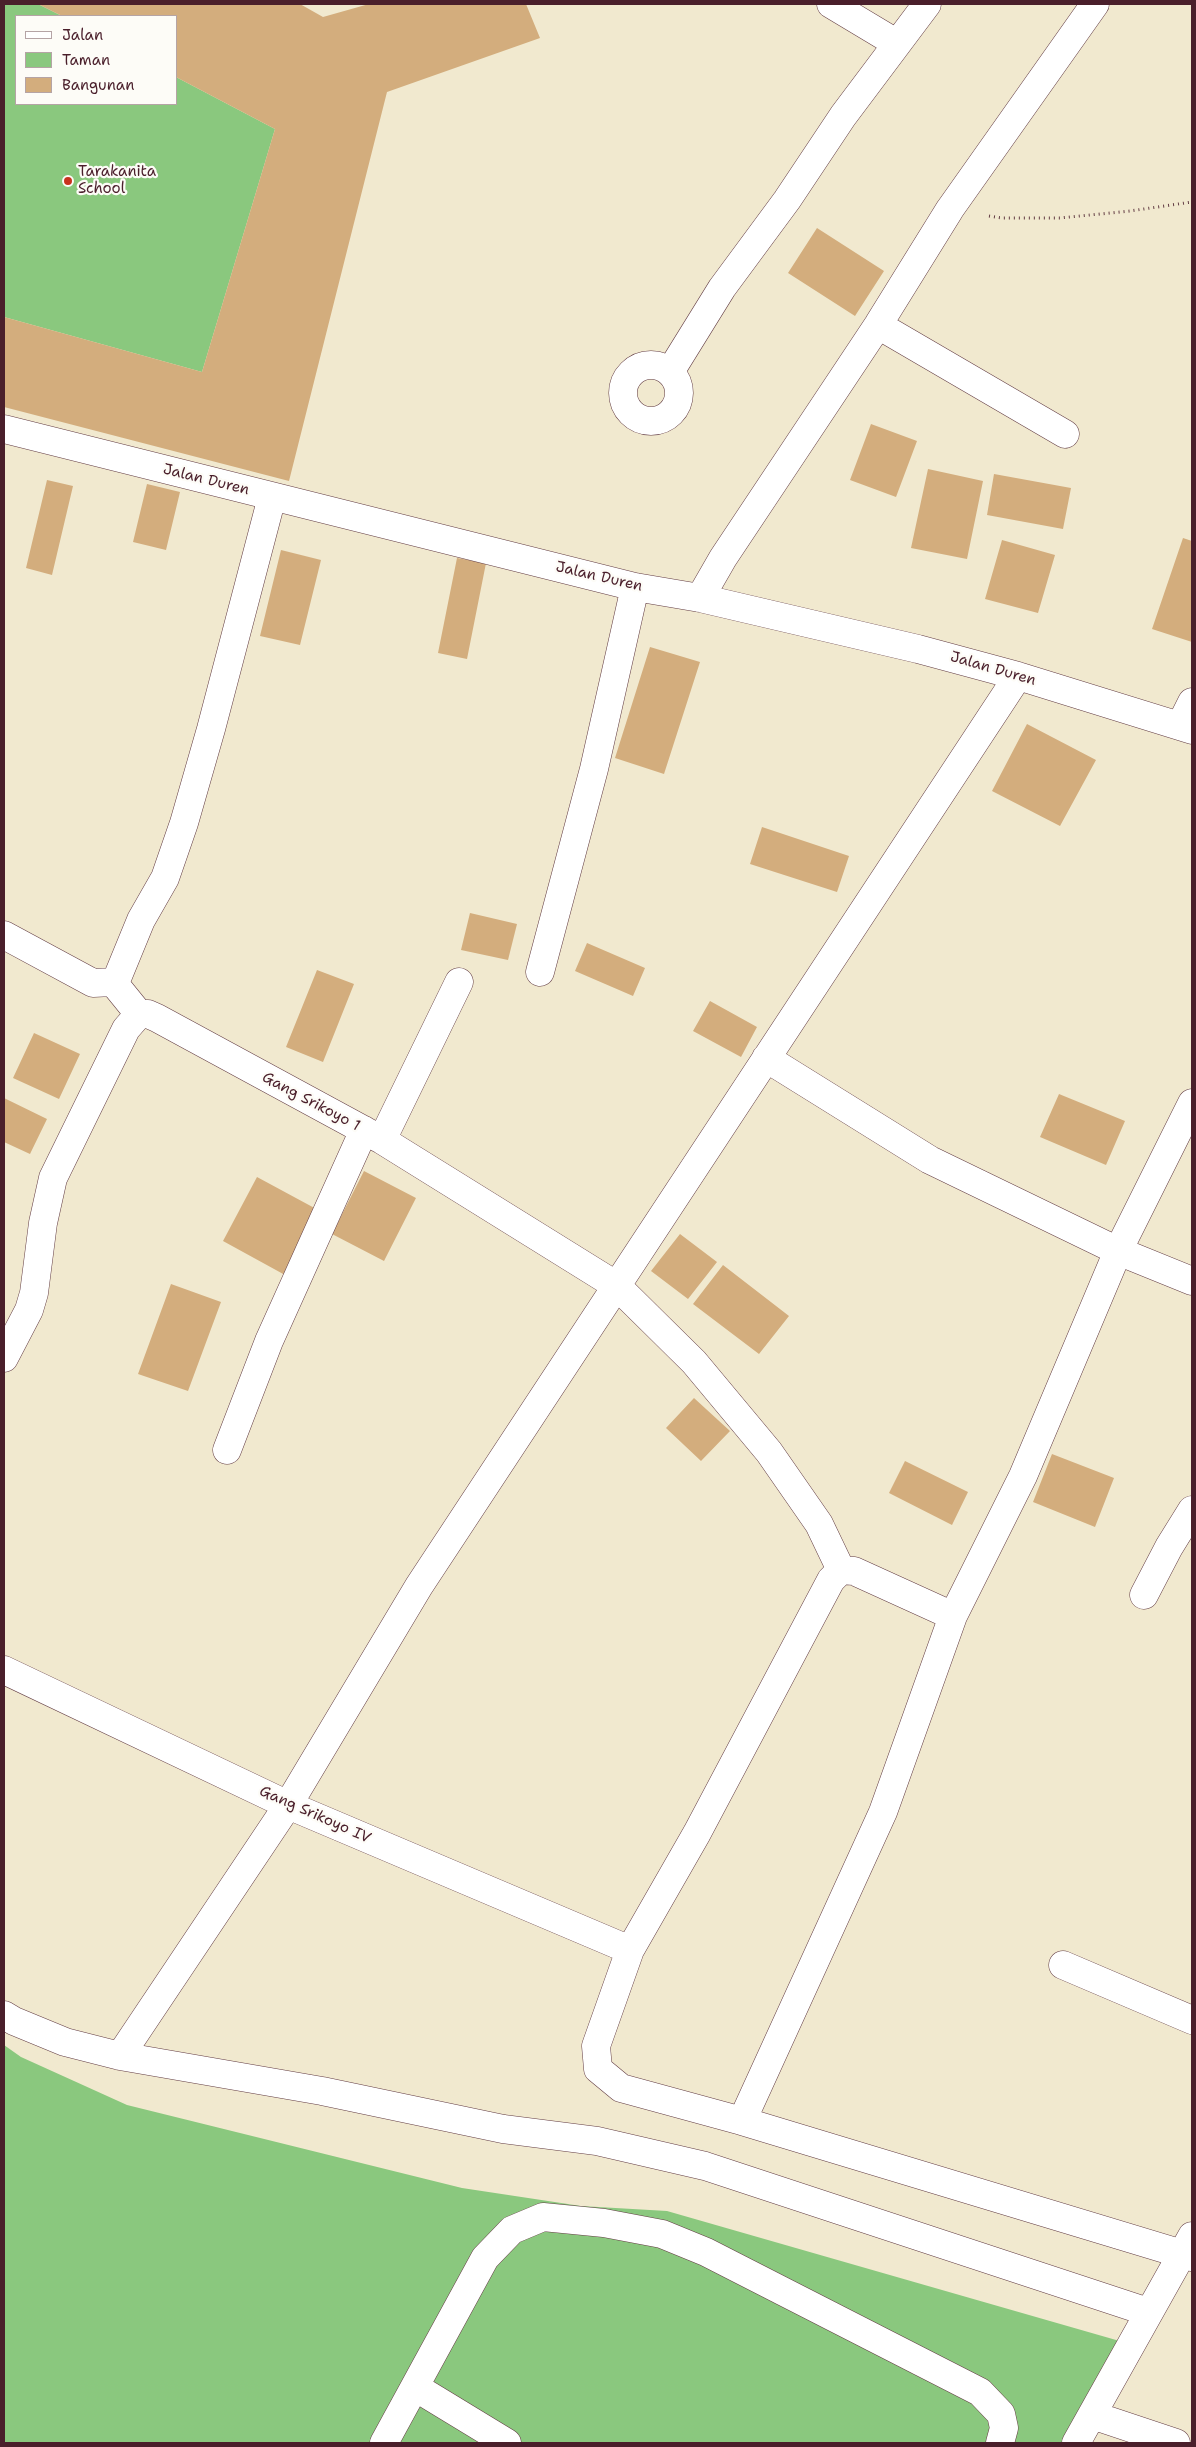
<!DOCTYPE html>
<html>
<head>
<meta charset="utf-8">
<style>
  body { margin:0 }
  #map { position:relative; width:1196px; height:2447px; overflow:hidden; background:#f1e9cf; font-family:"Shantell Sans",sans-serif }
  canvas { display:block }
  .frame { position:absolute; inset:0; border:5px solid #4a1f2b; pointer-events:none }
  .legend { position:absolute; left:15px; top:15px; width:162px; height:90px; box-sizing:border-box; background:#fdfcf7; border:1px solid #b5a4a5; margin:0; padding:6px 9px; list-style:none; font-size:15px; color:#4a1f2b }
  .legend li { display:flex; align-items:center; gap:10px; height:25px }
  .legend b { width:25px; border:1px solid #b5a4a5 }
</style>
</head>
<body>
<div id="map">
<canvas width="1196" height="2447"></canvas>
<div class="frame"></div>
<ul class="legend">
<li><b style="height:6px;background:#fff"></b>Jalan</li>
<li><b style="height:14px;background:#8ac87e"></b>Taman</li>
<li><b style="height:14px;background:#d3ad7d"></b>Bangunan</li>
</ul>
</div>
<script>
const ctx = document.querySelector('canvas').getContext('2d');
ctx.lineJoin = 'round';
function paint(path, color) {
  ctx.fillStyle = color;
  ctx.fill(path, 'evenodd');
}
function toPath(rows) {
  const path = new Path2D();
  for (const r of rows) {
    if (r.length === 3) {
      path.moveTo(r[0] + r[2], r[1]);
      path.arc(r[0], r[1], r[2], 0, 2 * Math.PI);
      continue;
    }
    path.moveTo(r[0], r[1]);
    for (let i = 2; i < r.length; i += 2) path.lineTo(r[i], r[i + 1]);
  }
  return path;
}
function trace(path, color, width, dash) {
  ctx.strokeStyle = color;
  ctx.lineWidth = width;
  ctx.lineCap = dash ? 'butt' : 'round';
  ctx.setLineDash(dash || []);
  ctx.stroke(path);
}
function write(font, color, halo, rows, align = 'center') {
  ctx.font = font + ' "Shantell Sans",sans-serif';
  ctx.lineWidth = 4.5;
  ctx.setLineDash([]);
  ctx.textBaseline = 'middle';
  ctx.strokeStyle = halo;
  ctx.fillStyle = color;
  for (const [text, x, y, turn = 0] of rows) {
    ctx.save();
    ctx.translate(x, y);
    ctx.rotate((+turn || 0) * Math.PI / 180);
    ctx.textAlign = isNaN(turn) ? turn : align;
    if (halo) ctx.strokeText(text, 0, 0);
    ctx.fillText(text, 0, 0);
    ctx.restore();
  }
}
const green = toPath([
  [4,4,38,4,62,16,16,16,16,104,176,104,176,77,275,129,202,372,4,317],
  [4,2045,21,2057,127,2105,462,2188,581,2206,667,2211,1130,2344,1075,2443,4,2443]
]);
const building = toPath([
  [38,4,300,4,323,17,369,4,526,4,540,38,387,92,289,481,4,407,4,317,202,372,275,129,176,77,176,16,62,16],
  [817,228,884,271,855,316,788,273],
  [871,424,917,441,896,497,850,480],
  [928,469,983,481,967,559,911,548],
  [994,474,1071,488,1063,529,987,515],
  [47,480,73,486,52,575,26,568],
  [147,484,180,492,166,550,133,542],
  [1183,538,1192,541,1192,642,1152,629],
  [1002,540,1055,555,1038,613,985,599],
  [281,550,321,560,300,645,260,636],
  [457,558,486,563,467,659,438,653],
  [650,647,700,662,664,774,615,758],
  [1027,724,1096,760,1060,826,992,791],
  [762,827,849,856,837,892,750,864],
  [470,913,517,924,508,960,461,950],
  [587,943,645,968,633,996,575,971],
  [317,970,354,984,323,1062,286,1047],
  [710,1001,757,1027,741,1057,693,1031],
  [34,1033,80,1054,59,1099,13,1078],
  [1059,1094,1125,1121,1106,1165,1040,1137],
  [4,1098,47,1119,30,1154,4,1142],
  [364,1171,416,1198,384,1261,332,1234],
  [257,1177,320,1211,285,1275,223,1241],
  [680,1234,717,1262,688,1299,651,1271],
  [723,1265,789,1316,759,1354,693,1304],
  [171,1284,221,1302,188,1391,138,1374],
  [694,1398,730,1431,701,1461,666,1428],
  [1052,1454,1114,1478,1095,1527,1033,1502],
  [905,1461,968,1492,952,1525,889,1493]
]);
const path = toPath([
  [989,216,1002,218,1060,218,1130,211,1192,202]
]);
const minor = toPath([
  [831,4,896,43],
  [878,325,1065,434],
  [651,393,28],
  [670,372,722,288,787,200,843,116,927,4],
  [4,429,635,587,700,598,918,649,1018,676,1192,730],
  [700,598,723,558,878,325,950,209,1095,4],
  [1180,726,1192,702],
  [4,935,93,983,113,982,139,1014,148,1014,157,1018,382,1140,617,1286,694,1362,769,1452,819,1524,841,1570],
  [540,972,594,769,635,587],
  [113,982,118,976,141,920,165,878,184,823,211,729,272,497],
  [766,1058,930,1160,1118,1251,1192,1281],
  [382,1140,459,982],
  [4,1358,29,1310,34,1293,43,1223,53,1178,126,1029,139,1014],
  [227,1450,269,1341,364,1130],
  [1144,1595,1169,1547,1192,1510],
  [953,1616,854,1571,841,1570,831,1580,697,1833,630,1950,596,2046,598,2069,621,2088,742,2121,1192,2257],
  [4,1670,288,1805,630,1950],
  [1063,1965,1192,2020],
  [4,2015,14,2021,65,2042,120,2056,322,2091,503,2129,597,2141,705,2166,1148,2312],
  [120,2056,288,1805,419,1586,1018,676],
  [742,2121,883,1812,953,1616,1023,1476,1118,1251,1192,1103],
  [415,2387,507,2443],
  [1092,2415,1176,2443],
  [384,2443,485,2258,512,2230,543,2217,604,2223,662,2234,706,2252,980,2392,1001,2414,1004,2428,1000,2443],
  [1076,2443,1192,2236]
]);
const markers = [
  [68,181,5,"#c8321e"]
];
const poiNames = [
  ["Tarakanita",78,172],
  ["School",78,189]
];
const streetNames = [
  ["Jalan Duren",206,480,14],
  ["Jalan Duren",599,577,13],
  ["Jalan Duren",993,669,16],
  ["Gang Srikoyo 1",311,1102,28],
  ["Gang Srikoyo IV",315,1815,24]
];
paint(green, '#8ac87e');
paint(building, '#d3ad7d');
trace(minor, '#633d44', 29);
trace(path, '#633d44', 3, [1, 4]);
trace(minor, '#fff', 28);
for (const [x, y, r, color] of markers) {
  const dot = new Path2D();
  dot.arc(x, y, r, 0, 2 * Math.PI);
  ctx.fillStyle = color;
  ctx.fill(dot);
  trace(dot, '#fdfcf7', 2);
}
write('15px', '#4a1f2b', '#fdfcf7', poiNames, 'left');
write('15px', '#4a1f2b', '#fdfcf7', streetNames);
</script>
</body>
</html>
